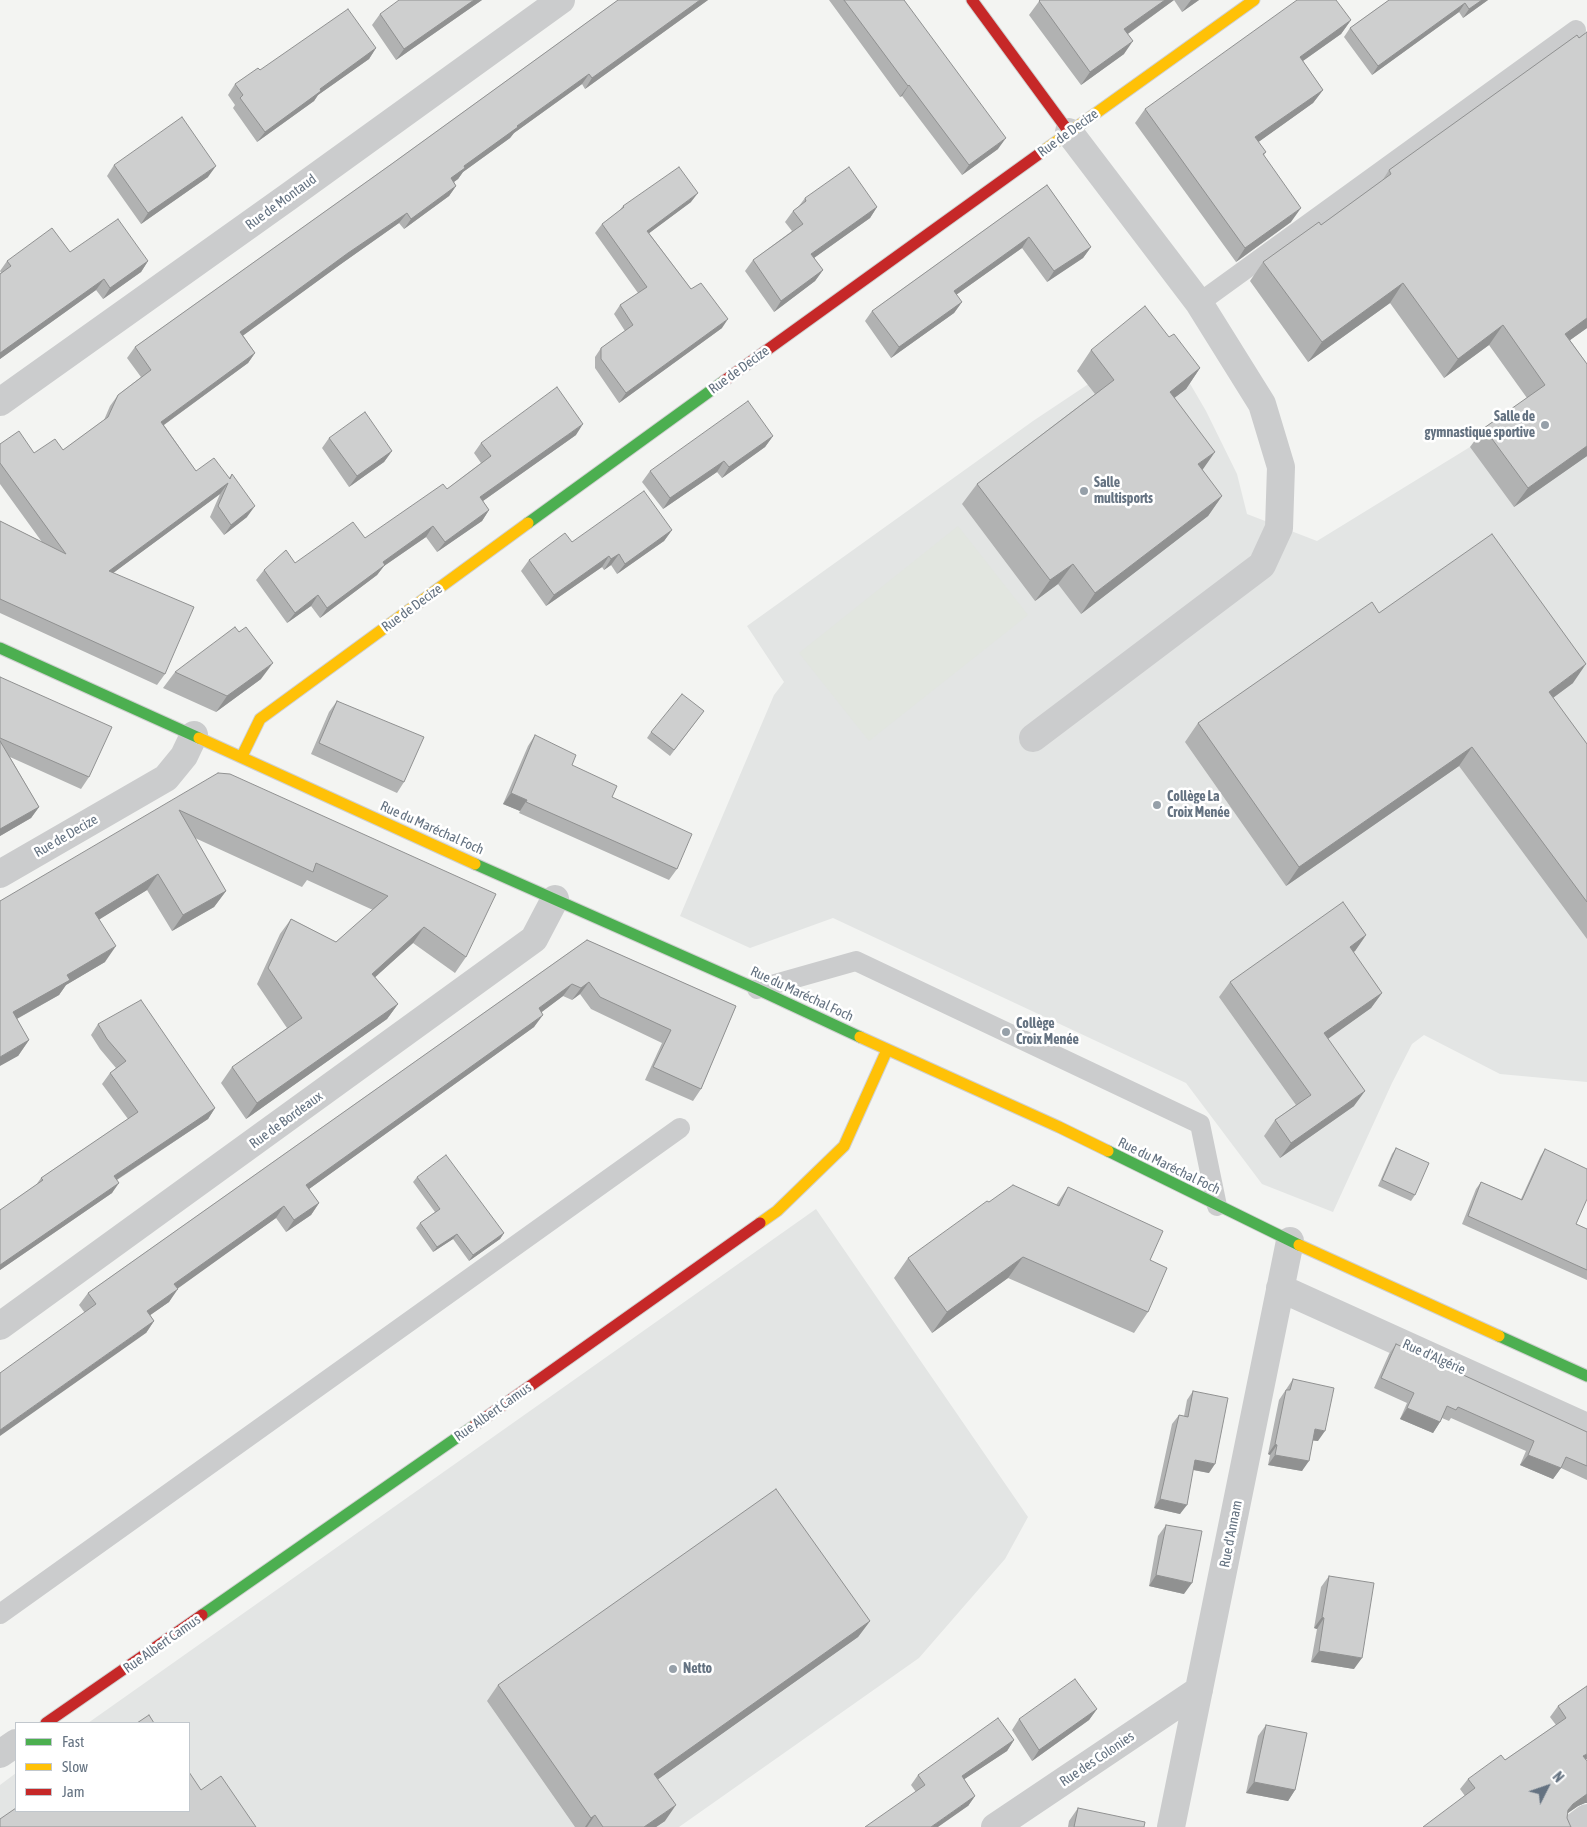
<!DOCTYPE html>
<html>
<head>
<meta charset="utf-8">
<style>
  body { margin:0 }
  #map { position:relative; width:1587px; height:1827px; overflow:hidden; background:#f3f4f2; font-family:"Asap Condensed",sans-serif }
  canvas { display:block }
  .legend { position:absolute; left:15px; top:1722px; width:175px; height:90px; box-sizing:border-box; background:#fff; border:1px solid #c1c7cd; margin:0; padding:6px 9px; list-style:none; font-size:15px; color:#647281 }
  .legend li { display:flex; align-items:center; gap:10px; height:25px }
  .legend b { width:25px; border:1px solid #c1c7cd }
  .north { position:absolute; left:1522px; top:1762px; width:50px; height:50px; -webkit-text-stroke:4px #fff; paint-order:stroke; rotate:49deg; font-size:14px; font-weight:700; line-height:20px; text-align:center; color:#647281 }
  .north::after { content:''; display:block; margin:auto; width:18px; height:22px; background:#647281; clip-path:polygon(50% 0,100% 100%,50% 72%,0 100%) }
</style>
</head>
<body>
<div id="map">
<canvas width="1587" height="1827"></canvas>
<ul class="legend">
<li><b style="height:6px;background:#4caf50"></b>Fast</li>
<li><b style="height:6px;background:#ffc107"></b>Slow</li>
<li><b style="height:6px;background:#c62828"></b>Jam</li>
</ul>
<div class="north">N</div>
</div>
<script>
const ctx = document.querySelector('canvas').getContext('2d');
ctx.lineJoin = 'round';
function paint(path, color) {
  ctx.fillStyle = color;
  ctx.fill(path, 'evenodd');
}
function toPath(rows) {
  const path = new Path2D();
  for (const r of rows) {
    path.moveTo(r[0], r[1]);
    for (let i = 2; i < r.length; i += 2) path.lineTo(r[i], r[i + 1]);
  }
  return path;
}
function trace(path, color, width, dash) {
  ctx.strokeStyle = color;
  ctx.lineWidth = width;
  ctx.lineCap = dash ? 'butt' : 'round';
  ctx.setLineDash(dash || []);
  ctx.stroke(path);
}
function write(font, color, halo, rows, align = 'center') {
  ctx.font = font + ' "Asap Condensed",sans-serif';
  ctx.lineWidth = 5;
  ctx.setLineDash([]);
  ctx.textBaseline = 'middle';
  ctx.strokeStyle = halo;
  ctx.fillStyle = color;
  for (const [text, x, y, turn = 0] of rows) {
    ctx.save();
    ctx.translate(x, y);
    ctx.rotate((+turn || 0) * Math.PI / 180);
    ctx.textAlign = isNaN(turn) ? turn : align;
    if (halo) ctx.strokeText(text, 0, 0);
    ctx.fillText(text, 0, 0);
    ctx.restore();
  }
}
const built = toPath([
  [1154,322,1206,411,1237,474,1247,514,1317,541,1470,447,1587,364,1587,1082,1500,1074,1424,1035,1412,1044,1392,1083,1333,1212,1262,1184,1186,1083,833,918,750,948,680,916,774,695,784,682,747,626,1033,421,1087,385,1132,360],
  [816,1209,1028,1517,1005,1559,919,1658,679,1827,0,1827,0,1785,16,1773,16,1811,189,1811,189,1723,88,1723]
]);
const green = toPath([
  [958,526,1028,615,869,741,799,653]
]);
const lane = toPath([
  [1199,303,1576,30],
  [757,989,856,961,1200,1124,1217,1206],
  [0,1614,680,1128]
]);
const street = toPath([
  [0,402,288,197,561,0],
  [1033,738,1262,565,1279,528,1281,467,1262,404,1199,303,1069,132],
  [0,874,166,778,184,756,194,735],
  [1280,1288,1587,1427],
  [0,1326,534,939,555,899],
  [0,1754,16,1743],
  [995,1827,1199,1690],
  [1171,1827,1290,1241],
  [1575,1827,1587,1818]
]);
const fast = toPath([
  [528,523,724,381],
  [0,648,199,738],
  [475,864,757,989,860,1037],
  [1108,1151,1299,1245],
  [1499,1336,1587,1376],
  [202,1615,475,1425]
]);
const slow = toPath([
  [1039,154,1254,0],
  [199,738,475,864],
  [242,756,260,719,528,523],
  [860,1037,1059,1127,1108,1151],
  [760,1223,777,1211,844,1146,887,1050],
  [1299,1245,1499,1336]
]);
const jam = toPath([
  [972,0,1069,132],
  [724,381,1039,154],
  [475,1425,760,1223],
  [46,1723,202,1615]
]);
const wall = toPath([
  [482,0,396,60,372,25,380,14],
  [618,0,708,0,585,89,582,84,514,133,510,138,463,172,458,179,454,182,456,186,449,196,404,229,399,223,341,264,243,335,255,353,248,363,164,425,196,471,229,478,232,474,247,517,224,535,210,517,220,494,113,573,165,674,157,685,0,613,0,521,42,542,0,484,0,444,34,453,63,450,104,420,110,406,118,395,141,377,127,358,135,347,393,163],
  [829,0,904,0,998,149,962,175,902,96,900,97],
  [1040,0,1174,0,1128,34,1124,54,1081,85,1029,15],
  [1174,0,1199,0,1182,12],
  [1389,0,1488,0,1463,18,1459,12,1372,75,1344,37,1350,28],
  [1351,20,1341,34,1303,61,1323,90,1313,103,1258,142,1266,152,1264,155,1291,222,1236,262,1135,123,1145,109],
  [1587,32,1587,328,1570,340,1587,364,1587,456,1514,507,1470,447,1484,428,1527,398,1489,345,1444,378,1390,303,1308,362,1250,281,1263,262,1321,225,1382,181,1389,170],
  [376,48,369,59,318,95,314,101,257,142,233,108,235,105,228,95,235,84,260,70],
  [114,165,208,177,141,224,107,176],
  [1047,185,1091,247,1083,258,1047,282,1022,248,956,295,962,302,954,313,891,358,865,321,872,311],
  [805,198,877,207,870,218,814,258,823,270,815,281,774,312,745,271,753,260,792,231,785,222,793,211,799,206],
  [691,202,649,233,691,289,722,328,619,403,595,368,595,357,601,348,625,331,614,314,620,305,638,293,595,233,602,224,619,211,623,206],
  [70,252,148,261,141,272,103,299,96,290,0,359,0,274,1,273,0,271,7,261],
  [1169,337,1200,368,1186,389,1174,398,1202,471,1222,496,1208,516,1081,614,1058,584,1035,601,962,504,977,484,1095,394,1077,371,1091,350],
  [576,435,483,501,489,510,482,521,437,552,426,537,384,566,377,575,320,618,311,606,287,623,256,580,264,570,295,563,365,538,447,489,481,463,474,453,481,443],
  [773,436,765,447,722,478,717,472,663,509,642,482,650,471],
  [329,438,392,451,384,462,349,487,322,448],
  [672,530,664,541,617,574,611,565,604,570,602,567,546,606,521,571,529,560,572,542],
  [1379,613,1573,683,1553,698,1587,744,1587,939,1459,766,1286,886,1185,742,1198,723],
  [239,632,261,679,216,712,163,688,175,672],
  [0,677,89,777,81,789,10,757,39,807,31,818,0,836],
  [337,701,404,782,397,793,311,754,329,712],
  [704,711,670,756,647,738,651,732],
  [535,735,572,765,612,797,677,869,669,880,519,813,520,811,503,804,528,746],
  [230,774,466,957,455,973,413,943,375,977,398,1004,387,1019,246,1119,221,1083,232,1067,287,1028,257,984,280,934,291,919,336,942,373,910,307,880,302,887,195,838,226,891,214,907,172,931,147,890,99,919,105,962,66,985,59,995,17,1019,29,1040,18,1056,0,901],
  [1366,935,1355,951,1353,952,1382,993,1371,1008,1328,1038,1354,1106,1280,1158,1264,1136,1275,1120,1296,1105,1219,997,1230,982],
  [587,940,736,1006,701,1089,693,1101,645,1080,662,1043,591,1009,580,994,572,1000,563,996,541,1012,534,1027,309,1189,319,1203,311,1215,286,1232,276,1218,177,1288,169,1302,150,1315,154,1321,146,1333,85,1313,79,1305,88,1293],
  [98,1024,215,1108,208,1119,117,1180,112,1193,0,1270,0,1210,36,1185,41,1178,128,1119,102,1084,110,1073,116,1068,100,1049,91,1035],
  [1396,1148,1415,1195,1411,1201,1378,1186,1392,1154],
  [1545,1149,1576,1224,1587,1229,1587,1280,1462,1224,1476,1189,1481,1182,1521,1199,1540,1157],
  [417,1177,504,1233,500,1239,469,1261,453,1239,433,1252,416,1228,420,1223,435,1212,413,1182],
  [1068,1187,1150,1260,1148,1312,1134,1333,1008,1278,932,1333,894,1278,908,1258,989,1202,1056,1205],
  [1396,1344,1587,1432,1587,1480,1561,1468,1553,1479,1520,1465,1526,1451,1451,1418,1449,1421,1442,1418,1440,1422,1433,1433,1400,1419,1407,1403,1374,1388,1389,1354],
  [1293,1379,1318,1441,1313,1440,1302,1471,1268,1465,1270,1455,1268,1454,1279,1400],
  [1193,1391,1209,1473,1193,1470,1180,1514,1154,1508,1172,1424,1179,1415,1184,1416,1187,1400],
  [1166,1525,1184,1594,1149,1586,1158,1536],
  [1329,1576,1354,1669,1311,1662,1317,1629,1314,1628,1321,1587],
  [870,1621,858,1637,658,1779,665,1821,656,1827,575,1827,487,1701,498,1685],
  [1587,1686,1586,1760,1587,1761,1587,1803,1585,1803,1578,1806,1568,1813,1465,1796,1460,1789,1468,1779,1505,1760,1556,1725,1550,1717,1558,1706],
  [1097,1709,1089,1720,1032,1761,1012,1730,1019,1719],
  [1266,1725,1295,1790,1288,1801,1246,1793,1258,1736],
  [1014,1740,1007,1751,964,1779,975,1796,968,1806,916,1792,911,1785,918,1775],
  [1078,1808,1144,1827,1068,1827,1069,1821]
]);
const shadedWall = toPath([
  [474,0,482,0,396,60,404,49],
  [700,0,708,0,585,89,592,78],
  [1165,0,1174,0,1115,43,1124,29],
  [1191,0,1199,0,1182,12],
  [1482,0,1488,0,1463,18,1469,9],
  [1465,3,1459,12,1372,75,1378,66],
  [1351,20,1341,34,1290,70,1300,57],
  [1133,41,1124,54,1081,85,1090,72],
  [376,48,369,59,318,95,314,101,257,142,265,132,320,89],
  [589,74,582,84,514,133,510,138,463,172,458,179,444,189,451,178,464,166,517,126],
  [909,85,902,96,900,97,908,86],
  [1323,90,1313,103,1246,151,1255,137],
  [1006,138,998,149,962,175,969,165],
  [216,166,208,177,141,224,148,213],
  [456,186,449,196,404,229,411,219],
  [698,193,691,202,640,240,647,231],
  [877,207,870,218,804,265,811,254],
  [1301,208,1291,222,1236,262,1245,248],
  [407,213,399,223,341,264,233,343,240,332,348,253],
  [1029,237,1022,248,946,302,954,291],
  [1091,247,1083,258,1047,282,1054,271],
  [148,261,141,272,103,299,110,288],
  [823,270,815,281,774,312,781,301],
  [104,279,96,290,0,359,0,353],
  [1403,283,1390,303,1308,362,1322,342],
  [962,302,954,313,891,358,899,347],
  [1587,318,1587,328,1552,353,1565,334],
  [728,319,722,328,619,403,626,393],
  [1503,325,1489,345,1444,378,1458,359],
  [255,353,248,363,154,432,161,422],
  [1200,368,1186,389,1155,413,1170,392],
  [583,424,576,435,473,508,480,497],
  [773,436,765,447,722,478,729,467],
  [1587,446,1587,456,1514,507,1528,488],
  [392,451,384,462,349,487,357,476],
  [1215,452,1201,472,1198,464],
  [724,461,717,472,663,509,670,498],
  [228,483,220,494,101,582,109,571],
  [1222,496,1208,516,1081,614,1095,593],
  [255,506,247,517,224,535,231,525],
  [489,510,482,521,437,552,445,542],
  [433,526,426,537,384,566,377,575,320,618,327,608,383,562],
  [672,530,664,541,617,574,625,564],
  [619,554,611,565,604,570,611,559],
  [609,556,602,567,546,606,554,595],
  [1073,564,1058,584,1035,601,1050,580],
  [318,595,311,606,287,623,295,613],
  [273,663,261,679,216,712,227,696],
  [1586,664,1573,683,1535,711,1549,692],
  [1472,747,1459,766,1286,886,1299,867],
  [511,793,527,800,520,811,503,804],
  [39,807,31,818,0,836,0,829],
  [158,874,147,890,84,929,95,913],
  [226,891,214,907,172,931,183,915],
  [424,927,413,943,361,990,372,974],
  [1366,935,1355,951,1339,962,1350,947],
  [116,946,105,962,66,985,59,995,2,1027,13,1012,67,975],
  [589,982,580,994,572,1000,581,988],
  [572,984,563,996,530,1021,539,1008],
  [1382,993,1371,1008,1314,1049,1324,1033],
  [398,1004,387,1019,246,1119,257,1103],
  [543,1015,534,1027,298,1197,306,1185],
  [29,1040,18,1056,0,1066,0,1057],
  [1365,1091,1354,1106,1280,1158,1291,1143],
  [215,1108,208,1119,107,1186,114,1176],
  [119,1183,112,1193,0,1270,0,1265],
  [319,1203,311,1215,286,1232,294,1220],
  [284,1206,276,1218,166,1297,174,1284],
  [504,1233,500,1239,469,1261,473,1255],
  [457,1234,453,1239,433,1252,437,1247],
  [1023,1257,1008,1278,932,1333,947,1312],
  [178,1289,169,1302,139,1323,147,1311],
  [154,1321,146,1333,0,1436,0,1430],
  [1407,1408,1440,1422,1433,1433,1400,1419],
  [1315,1429,1325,1431,1318,1441,1308,1440],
  [1275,1444,1277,1445,1270,1455,1268,1454],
  [1275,1455,1309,1461,1302,1471,1268,1465],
  [1528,1455,1561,1468,1553,1479,1520,1465],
  [1195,1460,1215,1464,1209,1473,1189,1469],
  [1160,1499,1187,1505,1180,1514,1154,1508],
  [1156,1575,1192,1583,1184,1594,1149,1586],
  [1322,1617,1324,1618,1317,1629,1314,1628],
  [870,1621,858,1637,643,1790,654,1774],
  [1319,1651,1362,1658,1354,1669,1311,1662],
  [1097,1709,1089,1720,1032,1761,1039,1750],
  [1014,1740,1007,1751,954,1786,962,1776],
  [1587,1754,1587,1759,1576,1767,1583,1756],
  [1254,1782,1295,1790,1288,1801,1246,1793],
  [1587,1794,1587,1803,1585,1803,1578,1806,1565,1815,1561,1820,1573,1804],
  [975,1796,968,1806,938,1827,931,1827],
  [676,1805,665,1821,656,1827,644,1827],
  [595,1815,587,1827,585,1827,591,1818]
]);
const building = toPath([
  [399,0,474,0,404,49,380,14,399,0],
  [618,0,700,0,592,78,589,74,517,126,518,127,464,166,465,168,451,178,456,186,411,219,407,213,348,253,240,332,255,353,161,422,196,471,214,458,230,479,232,474,255,506,231,525,218,506,228,483,109,571,194,607,165,674,0,599,0,521,66,554,0,463,0,444,19,431,34,453,55,439,63,450,108,417,118,395,151,370,135,347,393,163,618,0],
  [844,0,904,0,1006,138,969,165,909,85,908,86,844,0],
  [1040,0,1165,0,1124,29,1133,41,1090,72,1039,1,1040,0],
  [1297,0,1336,0,1351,20,1300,57,1323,90,1255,137,1266,152,1263,154,1301,208,1245,248,1145,109,1297,0],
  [1389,0,1482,0,1469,9,1465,3,1378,66,1350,28,1389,0],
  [348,9,376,48,320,89,321,91,265,132,240,98,243,95,235,84,258,68,260,70,348,9],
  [1587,32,1587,318,1565,334,1587,364,1587,446,1528,488,1484,428,1545,385,1503,325,1458,359,1403,283,1322,342,1263,262,1319,222,1321,225,1391,174,1389,170,1577,35,1579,38,1587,32],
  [182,117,216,166,148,213,114,165,182,117],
  [679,167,698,193,647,231,691,289,701,283,728,319,626,393,601,359,601,348,633,325,620,305,647,287,602,224,624,207,623,206,679,167],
  [849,167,877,207,811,254,823,270,781,301,753,260,803,224,793,211,806,201,805,198,849,167],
  [1047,185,1091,247,1054,271,1029,237,954,291,962,302,899,347,872,311,1047,185],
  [118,219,148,261,110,288,104,279,0,353,0,274,11,266,7,261,52,228,70,252,118,219],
  [1145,306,1169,337,1174,334,1200,368,1170,392,1215,452,1198,464,1222,496,1095,593,1073,564,1050,580,977,484,1114,380,1091,350,1145,306],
  [557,387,583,424,480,497,489,510,445,542,433,526,383,562,385,565,327,608,318,595,295,613,264,570,286,550,295,563,353,522,365,538,443,484,447,489,491,456,481,443,557,387],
  [748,401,773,436,729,467,724,461,670,498,650,471,748,401],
  [365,412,392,451,357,476,329,438,365,412],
  [644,491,672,530,625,564,619,554,611,559,609,556,554,595,529,560,565,533,572,542,644,491],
  [1492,534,1586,664,1549,692,1587,744,1587,902,1472,747,1299,867,1198,723,1372,602,1379,613,1492,534],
  [235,627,239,632,246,627,273,663,227,696,175,672,235,627],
  [0,677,112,727,89,777,0,738,0,677],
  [682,694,704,711,674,750,651,732,682,694],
  [337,701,424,737,404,782,319,743,337,701],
  [535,735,576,755,572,765,617,786,612,797,692,834,677,869,526,802,527,800,511,793,535,735],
  [0,741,39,807,0,829,0,741],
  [218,773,230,774,496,894,466,957,424,927,372,974,398,1004,257,1103,232,1067,302,1018,268,968,291,919,336,942,388,896,316,863,313,872,179,810,226,891,183,915,158,874,95,913,116,946,67,975,70,980,13,1012,29,1040,0,1057,0,901,218,773],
  [1343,902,1366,935,1350,947,1382,993,1324,1033,1365,1091,1291,1143,1275,1120,1311,1095,1230,982,1343,902],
  [587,940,736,1006,701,1089,653,1067,671,1030,600,997,589,982,581,988,572,984,539,1008,543,1015,306,1185,319,1203,294,1220,284,1206,174,1284,178,1289,147,1311,154,1321,0,1430,0,1373,96,1304,88,1293,587,940],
  [141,1000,215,1108,114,1176,119,1183,0,1265,0,1210,43,1180,41,1178,138,1112,110,1073,126,1061,107,1039,98,1024,141,1000],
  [1396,1148,1429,1163,1415,1195,1382,1180,1396,1148],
  [1545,1149,1587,1169,1587,1199,1576,1224,1587,1229,1587,1270,1468,1216,1481,1182,1522,1200,1545,1149],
  [446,1155,504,1233,473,1255,457,1234,437,1247,420,1223,440,1209,417,1177,446,1155],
  [1013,1185,1059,1206,1068,1187,1163,1231,1150,1260,1167,1268,1148,1312,1023,1257,947,1312,908,1258,987,1201,989,1202,1013,1185],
  [1396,1344,1587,1432,1587,1466,1566,1457,1561,1468,1528,1455,1534,1441,1458,1407,1456,1410,1447,1406,1440,1422,1407,1408,1414,1393,1381,1378,1396,1344],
  [1293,1379,1334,1388,1325,1431,1315,1429,1309,1461,1275,1455,1277,1445,1275,1444,1286,1390,1290,1390,1293,1379],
  [1193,1391,1228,1398,1215,1464,1195,1460,1187,1505,1160,1499,1179,1415,1188,1417,1193,1391],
  [776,1489,870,1621,654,1774,676,1805,644,1827,603,1827,595,1815,591,1818,498,1685,776,1489],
  [1166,1525,1202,1531,1192,1583,1156,1575,1166,1525],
  [1329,1576,1374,1583,1362,1658,1319,1651,1324,1618,1322,1617,1329,1576],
  [1075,1679,1097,1709,1039,1750,1019,1719,1075,1679],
  [1587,1686,1587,1754,1583,1756,1587,1761,1587,1794,1573,1804,1568,1810,1567,1818,1570,1825,1571,1827,1423,1827,1475,1788,1468,1779,1501,1755,1505,1760,1566,1718,1558,1706,1587,1686],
  [149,1715,154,1723,137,1723,149,1715],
  [998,1718,1014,1740,962,1776,975,1796,931,1827,865,1827,925,1785,918,1775,998,1718],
  [1266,1725,1307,1733,1295,1790,1254,1782,1266,1725],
  [189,1772,201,1790,221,1776,256,1827,0,1827,0,1819,16,1808,16,1811,189,1811,189,1772],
  [1078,1808,1145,1822,1144,1827,1074,1827,1078,1808]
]);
const markers = [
  [1545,425,5,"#96a0a9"],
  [1084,491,5,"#96a0a9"],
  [1157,805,5,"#96a0a9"],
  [1006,1032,5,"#96a0a9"],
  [673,1669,5,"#96a0a9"]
];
const streetNames = [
  ["Rue de Decize",1068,133,-36],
  ["Rue de Montaud",281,202,-36],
  ["Rue de Decize",739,370,-36],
  ["Rue de Decize",412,608,-36],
  ["Rue du Maréchal Foch",432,828,24],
  ["Rue de Decize",66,836,-30],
  ["Rue du Maréchal Foch",802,994,25],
  ["Rue de Bordeaux",286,1120,-36],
  ["Rue du Maréchal Foch",1169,1166,26],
  ["Rue d'Algérie",1434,1357,24],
  ["Rue Albert Camus",493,1412,-35],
  ["Rue d'Annam",1231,1534,-79],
  ["Rue Albert Camus",162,1644,-35],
  ["Rue des Colonies",1097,1759,-34]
];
const poiNames = [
  ["Salle de",1535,417,"right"],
  ["gymnastique sportive",1535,433,"right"],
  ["Salle",1094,483],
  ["multisports",1094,499],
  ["Collège La",1167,797],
  ["Croix Menée",1167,813],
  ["Collège",1016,1024],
  ["Croix Menée",1016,1040],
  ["Netto",683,1669]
];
paint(built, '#e3e5e4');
paint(green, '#e2e6e0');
trace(fast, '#cfd0d0', 13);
trace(slow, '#cfd0d0', 13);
trace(jam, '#cfd0d0', 13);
trace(lane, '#cbcccd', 20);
trace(street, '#cbcccd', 28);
trace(fast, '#4caf50', 11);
trace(slow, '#ffc107', 11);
trace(jam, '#c62828', 11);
paint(wall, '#b1b2b2');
paint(shadedWall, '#909191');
paint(building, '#cecfcf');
trace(building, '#909191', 1);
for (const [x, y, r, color] of markers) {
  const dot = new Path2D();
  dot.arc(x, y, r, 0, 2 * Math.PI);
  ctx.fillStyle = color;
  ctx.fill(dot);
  trace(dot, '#fff', 2);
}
write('14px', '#647281', '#fff', streetNames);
write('bold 14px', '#647281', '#fff', poiNames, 'left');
</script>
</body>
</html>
